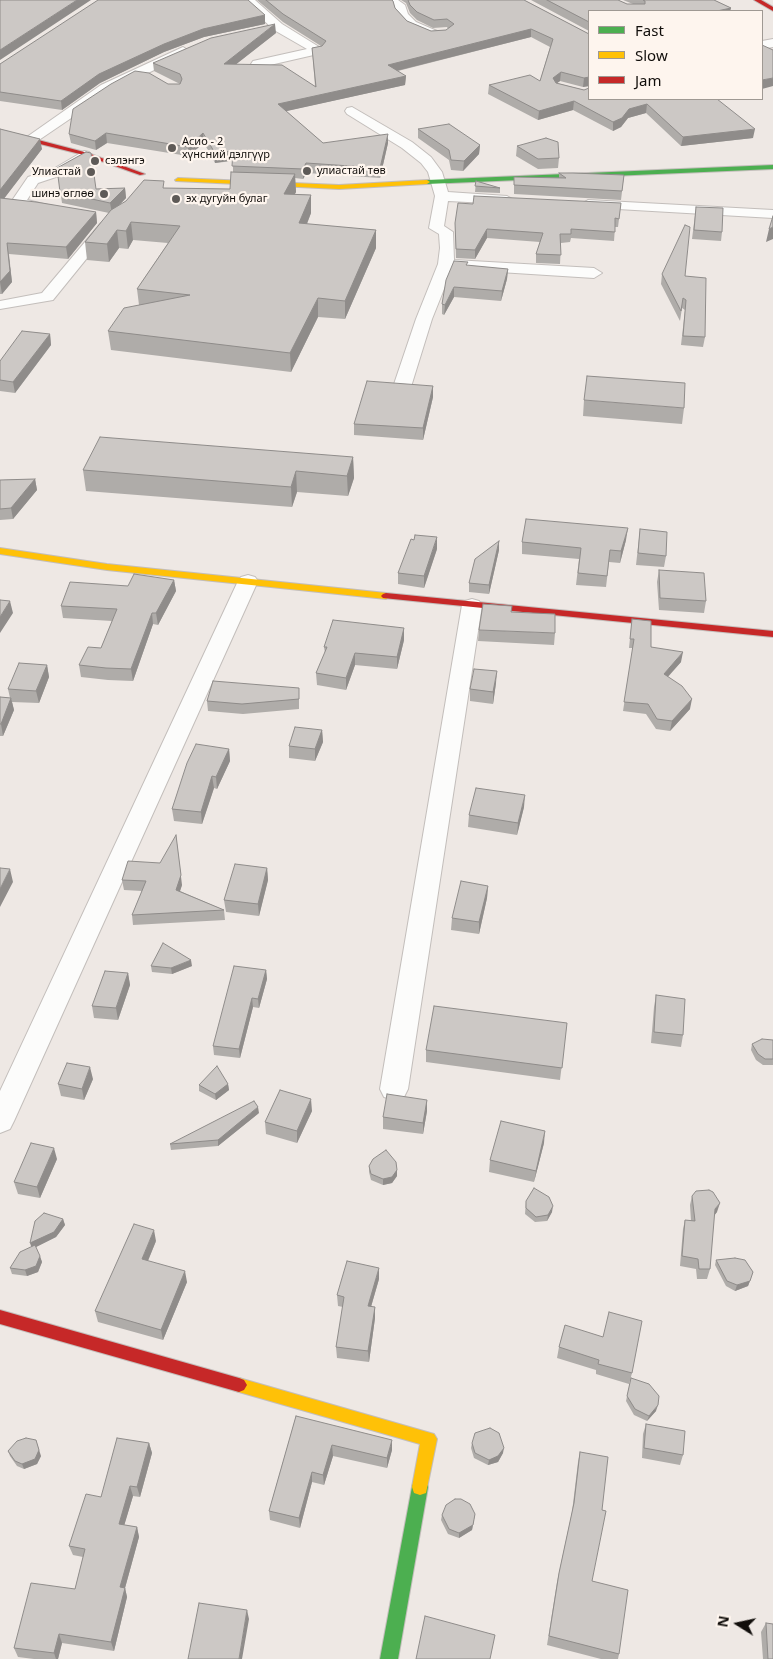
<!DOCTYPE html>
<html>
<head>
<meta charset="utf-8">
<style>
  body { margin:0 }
  #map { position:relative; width:773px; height:1659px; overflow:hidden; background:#eee8e4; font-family:"Noto Sans",sans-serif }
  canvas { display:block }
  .legend { position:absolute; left:588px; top:10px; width:175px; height:90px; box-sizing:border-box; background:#fef5ee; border:1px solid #9f9993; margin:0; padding:6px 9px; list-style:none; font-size:15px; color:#110e0b }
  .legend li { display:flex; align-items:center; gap:10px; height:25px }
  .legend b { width:25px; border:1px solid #9f9993 }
  .north { position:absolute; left:713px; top:1599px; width:50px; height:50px; -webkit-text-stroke:4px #fef5ee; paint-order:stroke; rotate:280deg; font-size:14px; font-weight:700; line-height:20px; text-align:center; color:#110e0b }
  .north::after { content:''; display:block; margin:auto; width:18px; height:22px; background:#110e0b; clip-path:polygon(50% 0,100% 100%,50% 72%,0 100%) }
</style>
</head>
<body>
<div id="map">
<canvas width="773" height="1659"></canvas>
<ul class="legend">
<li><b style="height:6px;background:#4caf50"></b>Fast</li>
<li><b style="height:6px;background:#ffc107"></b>Slow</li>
<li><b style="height:6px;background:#c62828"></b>Jam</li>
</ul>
<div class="north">N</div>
</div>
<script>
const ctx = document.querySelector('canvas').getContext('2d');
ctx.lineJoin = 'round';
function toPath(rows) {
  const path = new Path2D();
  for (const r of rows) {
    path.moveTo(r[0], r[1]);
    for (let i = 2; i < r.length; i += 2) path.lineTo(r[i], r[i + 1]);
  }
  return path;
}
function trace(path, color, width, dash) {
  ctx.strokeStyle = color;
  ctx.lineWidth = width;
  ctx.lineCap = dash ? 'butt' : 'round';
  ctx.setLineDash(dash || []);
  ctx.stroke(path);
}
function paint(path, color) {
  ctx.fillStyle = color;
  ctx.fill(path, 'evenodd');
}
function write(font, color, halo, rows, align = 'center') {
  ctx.font = font + ' "Noto Sans",sans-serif';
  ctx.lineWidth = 4.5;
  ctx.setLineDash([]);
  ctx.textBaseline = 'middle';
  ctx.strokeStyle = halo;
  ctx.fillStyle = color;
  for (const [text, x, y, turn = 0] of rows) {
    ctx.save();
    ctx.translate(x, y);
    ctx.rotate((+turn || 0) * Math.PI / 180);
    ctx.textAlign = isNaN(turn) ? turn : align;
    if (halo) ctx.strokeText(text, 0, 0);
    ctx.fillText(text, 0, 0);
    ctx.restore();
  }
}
const street = toPath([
  [242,0,255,0,282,24,324,50,318,54,257,68,253,67,251,64,253,61,307,49,274,30,242,0],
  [384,0,398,0,405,5,408,14,416,22,444,34,442,37,431,38,408,28,396,15,395,8,384,0],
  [773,39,773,47,762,49,762,41,773,39],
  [183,47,189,51,187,54,111,91,36,142,26,142,24,139,101,85,183,47],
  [352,107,412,142,431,157,442,172,448,192,507,196,514,200,507,204,448,201,444,226,453,232,454,260,594,268,602,273,594,278,452,269,432,319,410,390,407,394,395,394,392,390,416,319,438,264,440,248,439,234,429,228,435,196,428,172,421,163,402,148,347,114,345,111,347,108,352,107],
  [84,151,89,152,91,155,89,158,65,174,38,183,27,200,52,206,54,209,52,212,47,213,13,205,11,202,28,177,55,168,84,151],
  [588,200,773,210,773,218,583,207,581,204,588,200],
  [106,222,113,226,53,300,0,309,0,301,42,293,101,223,106,222],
  [248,575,255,577,258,581,14,1121,10,1129,0,1133,0,1091,238,581,241,577,248,575],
  [472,599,479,601,482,605,408,1089,404,1097,394,1100,384,1097,380,1089,462,605,465,601,472,599]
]);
const fast = toPath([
  [773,165,773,169,427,184,424,182,427,180,773,165],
  [420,1479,426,1481,428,1487,398,1659,380,1659,412,1487,414,1481,420,1479]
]);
const slow = toPath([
  [178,178,339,185,427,180,430,182,427,184,339,189,176,181,175,180,178,178],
  [0,548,107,564,386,593,391,596,386,599,107,570,0,554,0,548],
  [239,1378,434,1434,437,1439,426,1493,420,1495,414,1493,412,1487,420,1444,239,1392,234,1390,231,1385,234,1380,239,1378]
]);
const jam = toPath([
  [754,0,761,0,773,7,773,11,754,0],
  [0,130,88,153,145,174,140,175,84,155,0,134,0,130],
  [386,593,773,631,773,637,383,598,381,596,383,594,386,593],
  [0,1310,239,1378,244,1380,247,1385,244,1390,239,1392,0,1324,0,1310]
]);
const wall = toPath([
  [257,0,392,0,395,8,407,21,431,31,446,30,448,29,447,27,433,28,417,20,410,13,406,3,401,0,524,0,589,34,589,86,583,87,560,81,557,83,584,90,717,99,753,138,681,146,646,113,628,118,621,127,613,131,573,110,538,120,488,94,489,85,540,81,550,47,531,37,398,71,406,76,405,85,286,111,323,143,388,143,380,178,307,173,303,179,295,178,296,192,295,194,311,195,311,213,307,224,376,230,376,248,345,319,318,317,291,372,111,350,108,331,139,305,137,289,168,243,133,240,128,249,119,248,109,262,87,260,85,242,109,213,62,203,57,168,96,189,125,188,126,198,118,206,165,188,230,189,233,172,233,161,215,163,204,143,188,156,107,143,96,150,71,143,69,134,168,84,180,84,154,71,153,63,276,33,236,64,315,86,312,48,321,46,283,22],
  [531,0,618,0,627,4,633,4,623,0,714,0,731,8,730,11,589,11,589,31],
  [265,15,265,24,204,37,164,52,100,83,62,110,0,101,0,64],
  [0,129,42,149,4,198,96,212,97,223,68,259,9,254,12,282,2,294,0,294],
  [418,129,480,145,479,154,463,171,451,170,449,160,418,138],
  [517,146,559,158,558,168,538,169,516,156],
  [559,173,624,175,621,200,514,194,514,177,559,178],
  [476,181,500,188,500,193,475,192],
  [621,203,618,227,615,227,614,241,571,238,570,242,561,243,560,264,536,263,536,254,540,242,487,238,475,259,456,258,455,223,473,204],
  [696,207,722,232,721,241,692,239],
  [468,266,508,269,507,279,501,301,454,297,444,315,442,314,442,304],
  [662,274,685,276,705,337,703,347,681,345,685,310,682,308,680,321,661,284],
  [50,334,51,345,15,393,0,391,0,361],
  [433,386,433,397,423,440,354,435,354,424],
  [584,400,684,408,682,424,583,416],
  [353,457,354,478,348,496,297,492,292,507,86,491,83,470],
  [35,479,37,490,13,519,0,520,0,480],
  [640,529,666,556,664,567,636,565],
  [626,540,620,563,609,562,606,587,576,585,579,559,522,554,522,542],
  [499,541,499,550,489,594,469,592,469,583],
  [437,549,424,588,398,584,398,573],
  [659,570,706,601,704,613,659,610,657,582],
  [174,580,176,591,158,625,153,624,133,681,108,680,81,677,79,665,101,648,112,621,63,618,61,606,128,586],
  [632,619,651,647,681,662,668,677,690,709,670,731,656,729,646,714,623,711,633,648,629,648],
  [404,628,404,640,397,669,355,665,346,690,317,685,316,673,325,653,324,647],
  [479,630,555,633,554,645,478,641],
  [47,665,49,677,39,703,12,702,14,710,3,736,0,736,0,697,10,698,8,689],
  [496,683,493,704,470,701,470,689],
  [299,688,299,709,243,714,208,711,207,701],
  [322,730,323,742,315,761,289,758,289,746],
  [229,749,230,761,217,789,214,788,202,824,174,821,172,809],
  [524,807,517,835,468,827,469,815],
  [160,863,182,885,180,891,224,910,225,920,133,925,132,915,142,891,124,890,122,880],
  [267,868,268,880,259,916,226,912,224,900],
  [488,886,487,898,479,934,451,930,452,918],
  [151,966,192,966,172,974,152,972],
  [266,970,267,979,259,1008,253,1007,240,1058,214,1055,213,1046],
  [128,973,130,985,118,1020,94,1018,92,1006],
  [656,995,683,1035,681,1047,651,1043,654,1007],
  [567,1023,560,1080,426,1062,426,1050],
  [773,1040,773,1065,763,1065,756,1060,751,1050,752,1044],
  [93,1079,84,1100,61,1096,58,1084],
  [228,1084,229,1090,216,1100,199,1091,199,1085],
  [427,1100,427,1111,423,1134,383,1129,383,1117],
  [312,1111,297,1143,266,1134,265,1122],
  [259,1113,218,1146,171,1150,170,1144],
  [544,1143,534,1182,489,1172,490,1160],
  [57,1159,40,1198,18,1194,14,1182],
  [369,1166,397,1170,397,1176,392,1183,383,1185,371,1180,369,1172],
  [692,1196,717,1212,714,1216,710,1269,707,1279,697,1279,696,1269,680,1266,683,1229,685,1220,691,1221,690,1205],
  [526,1201,552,1212,547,1221,535,1222,525,1214],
  [63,1219,65,1225,56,1237,36,1247,42,1262,38,1272,27,1276,12,1274,10,1268],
  [156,1241,148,1261,187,1282,163,1340,98,1322,95,1311],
  [716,1260,753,1272,748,1286,735,1291,726,1286,715,1265],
  [379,1279,371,1307,375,1307,375,1318,369,1362,337,1358,336,1347,343,1307,338,1306,337,1295],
  [565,1325,632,1373,629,1384,596,1374,596,1370,557,1358,559,1347],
  [631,1378,656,1411,647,1421,634,1415,626,1401],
  [296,1416,392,1450,387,1468,333,1456,324,1485,312,1482,300,1528,270,1520,269,1511],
  [646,1424,683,1455,680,1465,642,1458,643,1434],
  [149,1443,152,1453,140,1497,133,1496,124,1525,137,1527,139,1537,125,1588,127,1597,114,1651,62,1643,58,1659,34,1659,18,1657,14,1648,75,1589,83,1557,73,1555,69,1546,101,1497],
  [472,1443,503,1453,498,1462,488,1465,474,1458,471,1448],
  [8,1451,41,1456,37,1464,24,1469,17,1466,10,1456],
  [580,1452,592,1581,619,1654,618,1659,601,1659,547,1645,557,1582,572,1512,578,1462],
  [442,1515,474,1519,472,1530,459,1538,448,1534,441,1520],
  [766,1623,773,1659,763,1659,761,1632]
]);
const shadedWall = toPath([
  [77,0,91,0,0,60,0,50],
  [731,8,730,11,717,11],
  [265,15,265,24,204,37,164,52,100,83,62,110,61,101,99,74,164,44,203,29],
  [275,24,276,33,225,73,224,64],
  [531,29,531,37,388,73,388,65],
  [561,72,560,81,552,87,553,78],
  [406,76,405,85,278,113,278,104],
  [589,77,589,86,583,87,584,78],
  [773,78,773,86,762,89,762,80],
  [574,101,573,110,538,120,539,111],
  [647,104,646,113,628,118,621,127,613,131,613,122,629,109],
  [755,129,753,138,681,146,683,137],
  [106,133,107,143,96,150,95,141],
  [203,133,204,143,188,156,188,147],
  [388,134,388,143,380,178,380,168],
  [40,139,42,149,0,204,0,190],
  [480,145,479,154,463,171,464,161],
  [233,151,234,160,215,163,215,153],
  [306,163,307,173,303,179,303,169],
  [295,174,296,192,285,211,284,194],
  [125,188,126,198,112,213,110,203],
  [311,195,311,213,300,241,299,223],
  [96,212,97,223,68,259,66,247],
  [131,222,133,240,128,249,126,231],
  [773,227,773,239,766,242,769,229],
  [487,229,487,238,475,259,475,250],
  [117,230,119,248,109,262,107,244],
  [376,230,376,248,345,319,345,301],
  [7,243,12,282,2,294,0,282],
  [508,269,507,279,501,301,502,291],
  [454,287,454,297,444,315,445,305],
  [318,298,318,317,291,372,290,353],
  [50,334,51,345,15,393,13,382],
  [433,386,433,397,423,440,423,428],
  [353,457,354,478,348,496,347,476],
  [296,471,297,492,292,507,291,487],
  [35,479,37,490,13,519,11,508],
  [628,528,626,540,620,563,621,551],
  [437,537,437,549,424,588,424,576],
  [499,541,499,550,489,594,489,585],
  [174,580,176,591,158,625,156,613],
  [10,601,13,613,0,633,0,617],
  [152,613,153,624,133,681,131,669],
  [404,628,404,640,397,669,397,657],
  [683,652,681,662,662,683,664,674],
  [355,653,355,665,346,690,346,678],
  [47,665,49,677,39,703,36,691],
  [497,671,496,683,493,704,493,692],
  [11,698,14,710,3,736,1,724],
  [692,699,690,709,670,731,672,721],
  [322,730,323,742,315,761,315,749],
  [229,749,230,761,217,789,216,777],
  [212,776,214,788,202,824,201,812],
  [525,795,524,807,517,835,518,823],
  [176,835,182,885,177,900,176,890],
  [267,868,268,880,259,916,258,904],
  [10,869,13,882,0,907,0,889],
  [488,886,487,898,479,934,479,922],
  [191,960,192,966,172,974,171,968],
  [266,970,267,979,259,1008,258,999],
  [128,973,130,985,118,1020,116,1008],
  [252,998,253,1007,240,1058,239,1049],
  [90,1067,93,1079,84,1100,82,1089],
  [228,1084,229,1090,216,1100,215,1094],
  [311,1099,312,1111,297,1143,297,1131],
  [427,1100,427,1111,423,1134,423,1123],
  [258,1107,259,1113,218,1146,218,1140],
  [545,1131,544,1143,534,1182,536,1171],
  [54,1148,57,1159,40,1198,37,1187],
  [397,1170,397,1176,392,1183,383,1185,383,1179],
  [720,1203,717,1212,712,1218,715,1209],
  [553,1206,552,1212,547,1221,548,1215],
  [63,1219,65,1225,56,1237,32,1249,30,1243],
  [154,1230,156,1241,144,1270,142,1259],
  [40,1256,42,1262,38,1272,27,1276,25,1270],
  [379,1268,379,1279,368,1317,368,1306],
  [185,1271,187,1282,163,1340,161,1330],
  [750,1281,748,1286,735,1291,737,1285],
  [375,1307,375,1318,369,1362,368,1351],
  [658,1405,656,1411,647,1421,649,1416],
  [36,1440,41,1456,37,1464,24,1469,22,1464],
  [392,1440,392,1450,387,1468,387,1458],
  [149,1443,152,1453,140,1497,137,1487],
  [332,1445,333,1456,324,1485,323,1475],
  [504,1448,503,1453,498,1462,488,1465,489,1460],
  [312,1472,312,1482,300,1528,299,1518],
  [130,1486,133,1496,122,1533,119,1524],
  [475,1514,472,1530,459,1538,459,1533],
  [137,1527,139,1537,125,1588,127,1597,114,1651,111,1642,120,1587],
  [247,1610,249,1619,242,1659,239,1659],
  [59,1634,62,1643,58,1659,56,1659,54,1653]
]);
const building = toPath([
  [0,0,77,0,0,50,0,0],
  [98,0,248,0,265,15,203,29,164,44,99,74,61,101,0,92,0,64,98,0],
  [266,0,392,0,393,1,395,8,407,21,431,31,446,30,454,24,447,19,434,20,417,12,410,5,408,0,524,0,589,34,589,77,584,78,561,72,553,78,556,83,584,90,589,88,589,99,717,99,755,129,683,137,647,104,629,109,622,118,613,122,574,101,539,111,489,85,530,75,540,81,553,39,531,29,388,65,406,76,278,104,323,143,388,134,380,168,306,163,303,169,232,166,233,151,215,153,203,133,188,147,106,133,95,141,69,134,73,109,111,84,135,71,149,73,168,84,180,84,182,79,180,74,153,63,211,38,275,24,224,64,282,65,316,87,312,48,322,46,326,41,283,14,266,0],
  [547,0,618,0,627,4,645,4,645,1,643,0,714,0,731,8,717,11,589,11,589,22,547,0],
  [762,45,773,50,773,78,762,80,762,45],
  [449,124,480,145,464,161,451,160,449,150,418,129,449,124],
  [0,129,40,139,0,190,0,129],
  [546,138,558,142,559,158,538,159,517,146,546,138],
  [86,152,91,153,96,189,125,188,110,203,60,192,57,168,86,152],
  [231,172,295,174,284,194,311,195,299,223,376,230,345,301,318,298,290,353,108,331,124,308,190,295,137,289,180,226,131,222,126,231,117,230,107,244,85,242,111,210,126,201,144,180,164,181,163,188,230,189,231,172],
  [559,173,573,173,624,175,622,191,514,185,514,177,566,178,559,173],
  [476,181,500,188,475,186,476,181],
  [474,196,621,203,619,219,615,218,615,232,571,229,571,234,560,234,561,255,536,254,543,233,487,229,475,250,456,249,455,223,458,203,473,204,474,196],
  [0,198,36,202,96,212,66,247,7,243,10,271,0,282,0,198],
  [696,207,723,208,722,232,694,230,696,207],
  [773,216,773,227,769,229,773,216],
  [685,225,690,227,685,276,706,278,705,337,683,336,686,300,683,298,681,311,662,274,685,225],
  [454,261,468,262,466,265,508,269,502,291,454,287,445,305,442,304,446,280,454,261],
  [22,331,50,334,13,382,0,380,0,361,22,331],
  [587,376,685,383,684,408,584,400,587,376],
  [367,381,433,386,423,428,354,424,367,381],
  [100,437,353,457,347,476,296,471,291,487,83,470,100,437],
  [35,479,11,508,0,509,0,480,35,479],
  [526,519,628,528,621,551,610,550,607,576,578,573,581,548,522,542,526,519],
  [640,529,667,532,666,556,638,553,640,529],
  [415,535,437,537,424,576,398,573,411,539,414,540,415,535],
  [499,541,489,585,469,583,475,559,499,541],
  [659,570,704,573,706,601,660,598,659,570],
  [134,574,174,580,156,613,152,613,131,669,106,668,79,665,88,647,101,648,117,609,61,606,70,582,128,586,134,574],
  [0,600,10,601,0,617,0,600],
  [483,604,512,606,511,612,555,614,555,633,479,630,483,604],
  [632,619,651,621,651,647,683,652,664,674,682,686,692,699,672,721,657,719,648,704,624,702,634,639,630,639,632,619],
  [333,620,404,628,397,657,355,653,346,678,316,673,327,647,324,647,333,620],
  [19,663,47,665,36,691,8,689,19,663],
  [474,669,497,671,493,692,470,689,474,669],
  [213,681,299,688,299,699,242,704,207,701,213,681],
  [0,697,11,698,1,724,0,724,0,697],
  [295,727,322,730,315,749,289,746,295,727],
  [196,744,229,749,216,777,212,776,201,812,172,809,187,763,196,744],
  [476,788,525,795,518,823,469,815,476,788],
  [176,835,181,875,176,890,224,910,132,915,146,881,122,880,128,861,160,863,176,835],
  [235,864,267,868,258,904,224,900,235,864],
  [0,868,10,869,0,889,0,868],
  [461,881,488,886,479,922,452,918,461,881],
  [163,943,191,960,171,968,151,966,163,943],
  [234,966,266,970,258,999,252,998,239,1049,213,1046,234,966],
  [105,971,128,973,116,1008,92,1006,105,971],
  [656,995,685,999,683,1035,654,1032,656,995],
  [434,1006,567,1023,562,1068,426,1050,434,1006],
  [762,1039,773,1040,773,1059,765,1059,758,1054,752,1044,762,1039],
  [67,1063,90,1067,82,1089,58,1084,67,1063],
  [217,1066,228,1084,215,1094,199,1085,217,1066],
  [280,1090,311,1099,297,1131,265,1122,280,1090],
  [387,1094,427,1100,423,1123,383,1117,387,1094],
  [254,1101,258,1107,218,1140,170,1144,254,1101],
  [501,1121,545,1131,536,1171,490,1160,501,1121],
  [31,1143,54,1148,37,1187,14,1182,31,1143],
  [386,1150,396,1162,397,1170,392,1177,383,1179,371,1174,369,1166,373,1159,386,1150],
  [534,1188,549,1197,553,1206,548,1215,536,1217,526,1208,526,1201,534,1188],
  [709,1190,713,1192,720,1203,715,1209,710,1269,699,1269,698,1259,682,1256,685,1220,695,1221,692,1196,696,1191,709,1190],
  [44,1213,63,1219,54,1232,30,1243,35,1221,44,1213],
  [134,1224,154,1230,142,1259,185,1271,161,1330,95,1311,134,1224],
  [35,1245,40,1256,36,1266,25,1270,10,1268,20,1252,35,1245],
  [735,1258,745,1260,753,1272,750,1281,737,1285,727,1281,716,1260,735,1258],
  [347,1261,379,1268,368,1306,375,1307,368,1351,336,1347,344,1297,337,1295,347,1261],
  [609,1312,642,1321,632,1373,598,1364,599,1360,559,1347,565,1325,603,1337,609,1312],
  [631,1378,649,1384,659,1396,658,1405,649,1416,635,1409,627,1396,631,1378],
  [296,1416,392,1440,387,1458,332,1445,323,1475,312,1472,299,1518,269,1511,296,1416],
  [646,1424,685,1431,683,1455,644,1448,646,1424],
  [490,1428,499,1433,504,1448,498,1456,489,1460,475,1453,472,1443,475,1433,490,1428],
  [26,1438,36,1440,39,1450,35,1459,22,1464,15,1461,8,1451,17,1441,26,1438],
  [117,1438,149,1443,137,1487,130,1486,119,1524,137,1527,120,1587,125,1588,111,1642,59,1634,54,1653,14,1648,31,1583,75,1589,85,1549,69,1546,86,1494,101,1497,117,1438],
  [580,1452,608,1457,602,1510,606,1511,592,1581,628,1590,619,1654,549,1636,559,1573,574,1503,580,1452],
  [455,1499,461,1499,470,1504,475,1514,473,1525,459,1533,449,1529,442,1515,446,1505,455,1499],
  [199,1603,247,1610,239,1659,188,1659,199,1603],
  [425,1616,495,1635,490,1659,416,1659,425,1616],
  [766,1623,773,1624,773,1659,768,1659,766,1623]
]);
const markers = [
  [172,148,5,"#5e5a57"],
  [95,161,5,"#5e5a57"],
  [307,171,5,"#5e5a57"],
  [91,172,5,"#5e5a57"],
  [104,194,5,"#5e5a57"],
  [176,199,5,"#5e5a57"]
];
const farPoinames = [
  ["Асио - 2",182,142],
  ["хүнсний дэлгүүр",182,155],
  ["сэлэнгэ",105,161],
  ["улиастай төв",317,171],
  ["Улиастай",81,172,"right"],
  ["шинэ өглөө",94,194,"right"],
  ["эх дугуйн булаг",186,199]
];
trace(street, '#c3bebb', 2);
trace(fast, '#c3bebb', 2);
trace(slow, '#c3bebb', 2);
trace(jam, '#c3bebb', 2);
paint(street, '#fcfcfb');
paint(fast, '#4caf50');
paint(slow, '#ffc107');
paint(jam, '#c62828');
paint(wall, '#afaca9');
paint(shadedWall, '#8f8c8a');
paint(building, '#ccc8c5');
trace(building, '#8f8c8a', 1);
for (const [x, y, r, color] of markers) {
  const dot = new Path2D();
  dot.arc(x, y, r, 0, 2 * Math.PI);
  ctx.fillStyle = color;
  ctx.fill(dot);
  trace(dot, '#fef5ee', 2);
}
write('11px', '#110e0b', '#fef5ee', farPoinames, 'left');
</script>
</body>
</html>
